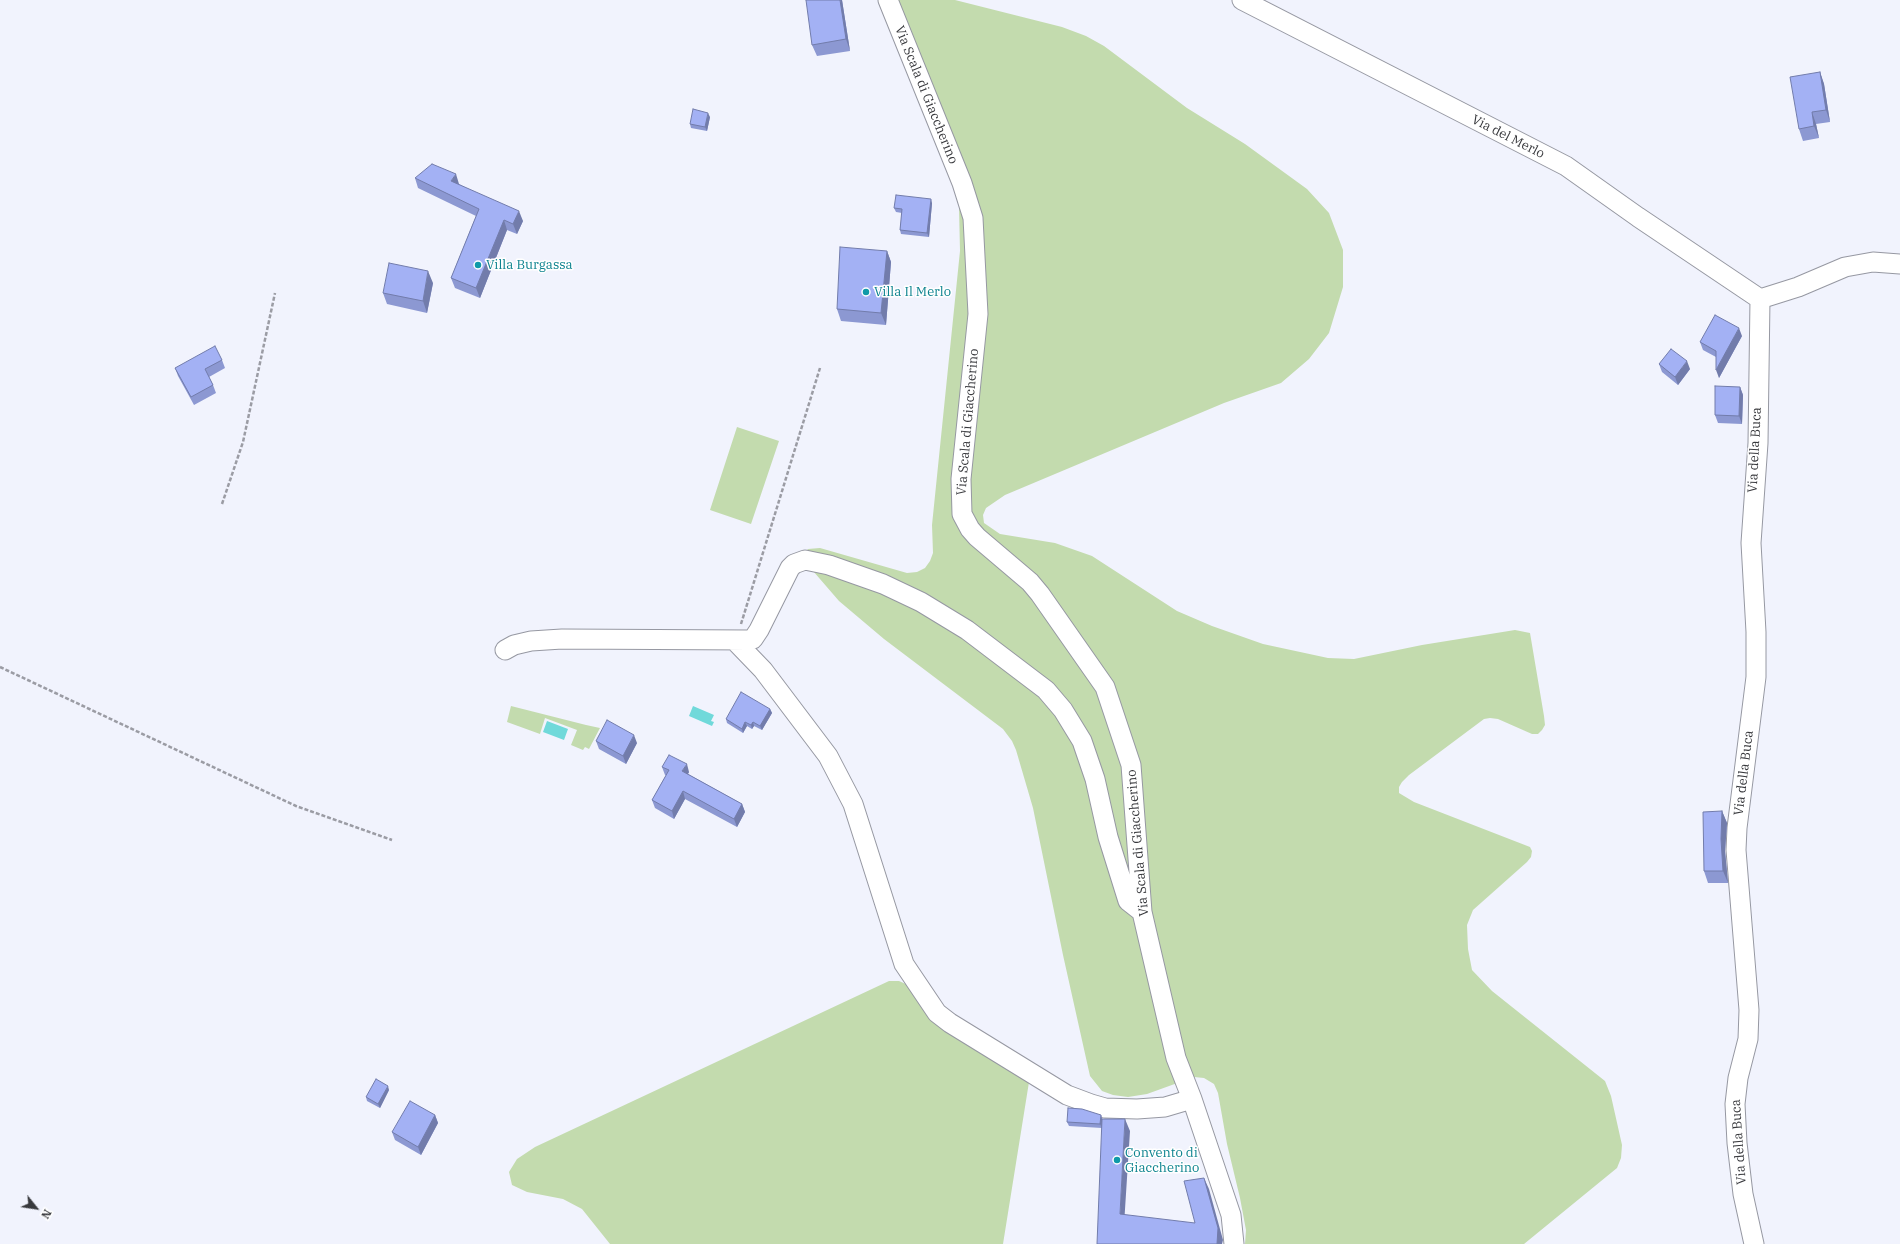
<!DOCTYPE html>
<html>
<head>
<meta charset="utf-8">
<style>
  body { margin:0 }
  #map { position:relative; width:1900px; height:1244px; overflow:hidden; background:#f1f3fd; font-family:"IBM Plex Serif",serif }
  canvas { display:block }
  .north { position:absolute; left:16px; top:1188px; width:40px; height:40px; -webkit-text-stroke:3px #fff; paint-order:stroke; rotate:120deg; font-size:11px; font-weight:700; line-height:16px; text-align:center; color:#38393d }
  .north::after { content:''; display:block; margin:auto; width:14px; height:18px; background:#38393d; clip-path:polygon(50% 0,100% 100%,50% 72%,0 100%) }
</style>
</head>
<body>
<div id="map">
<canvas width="1900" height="1244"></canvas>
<div class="north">N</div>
</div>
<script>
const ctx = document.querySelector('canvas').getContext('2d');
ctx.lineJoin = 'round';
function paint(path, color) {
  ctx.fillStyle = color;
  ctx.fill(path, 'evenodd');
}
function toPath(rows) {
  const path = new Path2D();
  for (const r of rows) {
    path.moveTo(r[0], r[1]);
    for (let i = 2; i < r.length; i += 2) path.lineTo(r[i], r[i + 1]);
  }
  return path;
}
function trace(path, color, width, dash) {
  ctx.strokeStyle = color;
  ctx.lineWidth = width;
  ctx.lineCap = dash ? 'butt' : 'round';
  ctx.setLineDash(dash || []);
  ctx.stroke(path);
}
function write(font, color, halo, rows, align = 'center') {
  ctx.font = font + ' "IBM Plex Serif",serif';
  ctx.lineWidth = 3;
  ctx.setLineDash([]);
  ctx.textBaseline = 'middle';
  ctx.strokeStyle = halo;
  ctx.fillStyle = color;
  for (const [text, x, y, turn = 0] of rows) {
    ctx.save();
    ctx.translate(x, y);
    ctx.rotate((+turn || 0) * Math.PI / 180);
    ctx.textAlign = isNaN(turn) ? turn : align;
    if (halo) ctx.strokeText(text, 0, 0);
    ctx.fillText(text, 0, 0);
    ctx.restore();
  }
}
const green = toPath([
  [895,0,955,0,1062,27,1086,36,1104,46,1187,108,1245,144,1307,189,1329,213,1343,250,1343,287,1329,333,1309,359,1281,383,1224,403,1005,495,986,508,983,515,984,523,1000,534,1055,543,1092,556,1177,611,1212,626,1263,644,1328,658,1354,659,1422,645,1515,630,1530,633,1544,716,1545,725,1542,730,1538,734,1532,734,1498,719,1490,718,1484,719,1409,775,1402,782,1399,787,1399,793,1414,802,1530,847,1532,851,1531,857,1527,862,1473,910,1467,925,1468,949,1472,970,1492,991,1605,1081,1611,1096,1622,1145,1621,1158,1617,1168,1524,1244,1245,1244,1246,1230,1240,1198,1227,1144,1218,1093,1214,1084,1204,1078,1194,1077,1147,1094,1128,1097,1113,1095,1102,1091,1090,1076,1063,955,1033,808,1016,750,1012,741,1003,729,884,639,839,601,807,564,805,553,808,549,820,548,907,573,917,572,925,568,930,561,933,553,932,525,960,251,958,162],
  [737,427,779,441,751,524,710,510],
  [511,706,586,725,600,728,589,749,585,747,583,750,571,745,577,730,545,718,540,734,507,722],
  [889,981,899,981,908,985,1029,1082,1003,1244,610,1244,582,1209,563,1199,527,1192,512,1185,509,1172,517,1159,535,1147]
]);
const water = toPath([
  [693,706,714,715,711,721,714,722,712,726,689,716],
  [547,721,568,729,564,740,543,732]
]);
const path = toPath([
  [222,504,243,442,275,293],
  [741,624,820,368],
  [0,667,296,806,392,840]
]);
const street = toPath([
  [888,0,962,183,973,218,978,314,961,479,962,514,970,529,977,537,1030,582,1040,594,1105,687,1131,765,1142,912,1176,1058,1192,1099,1231,1215,1234,1244],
  [1242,0,1566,166,1638,217,1760,299],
  [1760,299,1798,287,1845,267,1873,262,1900,264],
  [735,641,763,670,828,756,853,804,904,964,937,1013,950,1023,1067,1095,1091,1104,1105,1108,1137,1109,1165,1107,1192,1099],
  [505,650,514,645,531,641,562,639,749,640,753,639,759,630,790,568,794,564,805,560,829,565,883,584,921,602,967,630,1046,690,1063,710,1082,741,1095,779,1108,837,1128,901,1142,912],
  [1754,1244,1743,1194,1737,1143,1735,1104,1738,1078,1748,1039,1749,1010,1736,850,1737,828,1756,677,1756,632,1751,543,1758,443,1760,299]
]);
const wall = toPath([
  [842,0,850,51,817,56,812,45],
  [1820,72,1824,84,1830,122,1816,124,1819,138,1803,141,1799,129],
  [710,117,707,131,691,128,690,124],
  [415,178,459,184,523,221,517,234,507,230,480,298,455,288,451,278,476,216,418,188],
  [932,203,929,237,901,234,900,230,902,213,896,212,894,208],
  [887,251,891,262,886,325,841,321,837,309],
  [433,283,427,313,387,304,383,293],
  [1742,336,1719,378,1716,357,1703,350,1700,342],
  [222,360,225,368,209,377,213,385,216,393,194,405,178,376,175,368],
  [1659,364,1690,369,1678,385,1662,372],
  [1740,387,1743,395,1742,424,1718,423,1715,415],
  [770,709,772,713,762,730,754,726,752,729,747,726,743,733,727,723,726,719],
  [596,741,637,743,626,764,599,749],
  [662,767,689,772,688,774,742,804,745,812,737,827,685,799,674,819,655,808,652,800,666,775,665,775],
  [1722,811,1727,823,1725,851,1728,883,1708,883,1704,871],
  [389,1090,380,1108,367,1101,366,1097],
  [435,1115,438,1123,421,1155,395,1140,392,1132],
  [1101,1115,1102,1119,1102,1128,1069,1126,1067,1122]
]);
const shadedWall = toPath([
  [840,0,842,0,850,51,846,39],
  [1820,72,1824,84,1830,122,1826,110],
  [1812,112,1816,124,1819,138,1814,126],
  [708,113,710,117,707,131,705,127],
  [456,174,459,184,455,191,451,181],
  [931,199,932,203,929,237,927,233],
  [519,211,523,221,517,234,513,224],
  [504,220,507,230,480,298,476,288],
  [887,251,891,262,886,325,881,313],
  [428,271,433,283,427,313,423,301],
  [1739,328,1742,336,1719,378,1716,370],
  [1687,361,1690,369,1678,385,1675,377],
  [1740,387,1743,395,1742,424,1739,416],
  [770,709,772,713,762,730,760,726],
  [745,722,747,726,743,733,742,729],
  [753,722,754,726,752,729,751,725],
  [634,735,637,743,626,764,623,756],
  [687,764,689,772,685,779,682,771],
  [683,791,685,799,674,819,672,811],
  [742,804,745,812,737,827,734,819],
  [1722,811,1727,823,1725,851,1728,883,1723,871,1721,839],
  [388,1086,389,1090,380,1108,378,1104],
  [435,1115,438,1123,421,1155,418,1147],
  [1101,1115,1102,1119,1102,1128,1100,1124],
  [1125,1119,1130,1131,1124,1225,1120,1214],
  [1204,1178,1209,1189,1223,1240,1222,1244,1217,1244]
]);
const building = toPath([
  [806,0,840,0,846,39,812,45,806,0],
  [1820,72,1826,110,1812,112,1814,126,1799,129,1790,77,1820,72],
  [693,109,708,113,705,127,690,124,693,109],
  [432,164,456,174,451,181,519,211,513,224,504,220,476,288,451,278,479,209,415,178,432,164],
  [896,195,931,199,927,233,900,230,902,209,894,208,896,195],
  [840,247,887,251,881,313,837,309,840,247],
  [389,263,428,271,423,301,383,293,389,263],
  [1715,315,1739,328,1716,370,1716,351,1700,342,1715,315],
  [215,346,222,360,205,369,213,385,191,397,175,368,215,346],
  [1671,349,1687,361,1675,377,1659,364,1671,349],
  [1715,386,1740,387,1739,416,1715,415,1715,386],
  [741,692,770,709,760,726,753,722,751,725,745,722,742,729,726,719,741,692],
  [607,720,634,735,623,756,596,741,607,720],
  [669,755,687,764,682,771,742,804,734,819,683,791,672,811,652,800,669,770,662,767,669,755],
  [1722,811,1721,839,1723,871,1704,871,1703,812,1722,811],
  [376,1079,388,1086,378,1104,366,1097,376,1079],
  [410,1101,435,1115,418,1147,392,1132,410,1101],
  [1068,1108,1082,1109,1101,1115,1100,1124,1067,1122,1068,1108],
  [1102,1119,1125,1119,1120,1214,1195,1223,1184,1181,1204,1178,1218,1228,1217,1244,1097,1244,1102,1119]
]);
const markers = [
  [478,265,4,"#0f9aa8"],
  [866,292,4,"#0f9aa8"],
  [1117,1160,4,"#0f9aa8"]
];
const streetNames = [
  ["Via Scala di Giaccherino",926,95,68],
  ["Via del Merlo",1508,137,27],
  ["Via Scala di Giaccherino",968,422,-85],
  ["Via della Buca",1755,450,-87],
  ["Via della Buca",1744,773,-83],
  ["Via Scala di Giaccherino",1138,843,-95],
  ["Via della Buca",1739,1142,-94]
];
const cultureNames = [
  ["Villa Burgassa",486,265],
  ["Villa Il Merlo",874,292],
  ["Convento di",1125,1153],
  ["Giaccherino",1125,1168]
];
paint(green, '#c3dbae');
paint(water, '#70d9da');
trace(street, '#9698a2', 21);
trace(path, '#9b9ca4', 2.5, [4, 2]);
trace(street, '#fff', 19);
paint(wall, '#8c98d2');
paint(shadedWall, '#727cab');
paint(building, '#a3b1f4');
trace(building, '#727cab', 1);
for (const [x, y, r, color] of markers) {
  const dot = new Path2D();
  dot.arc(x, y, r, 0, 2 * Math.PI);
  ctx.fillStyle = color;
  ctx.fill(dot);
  trace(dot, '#fff', 1.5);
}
write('13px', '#38393d', '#fff', streetNames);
write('13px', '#0d838f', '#fff', cultureNames, 'left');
</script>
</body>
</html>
